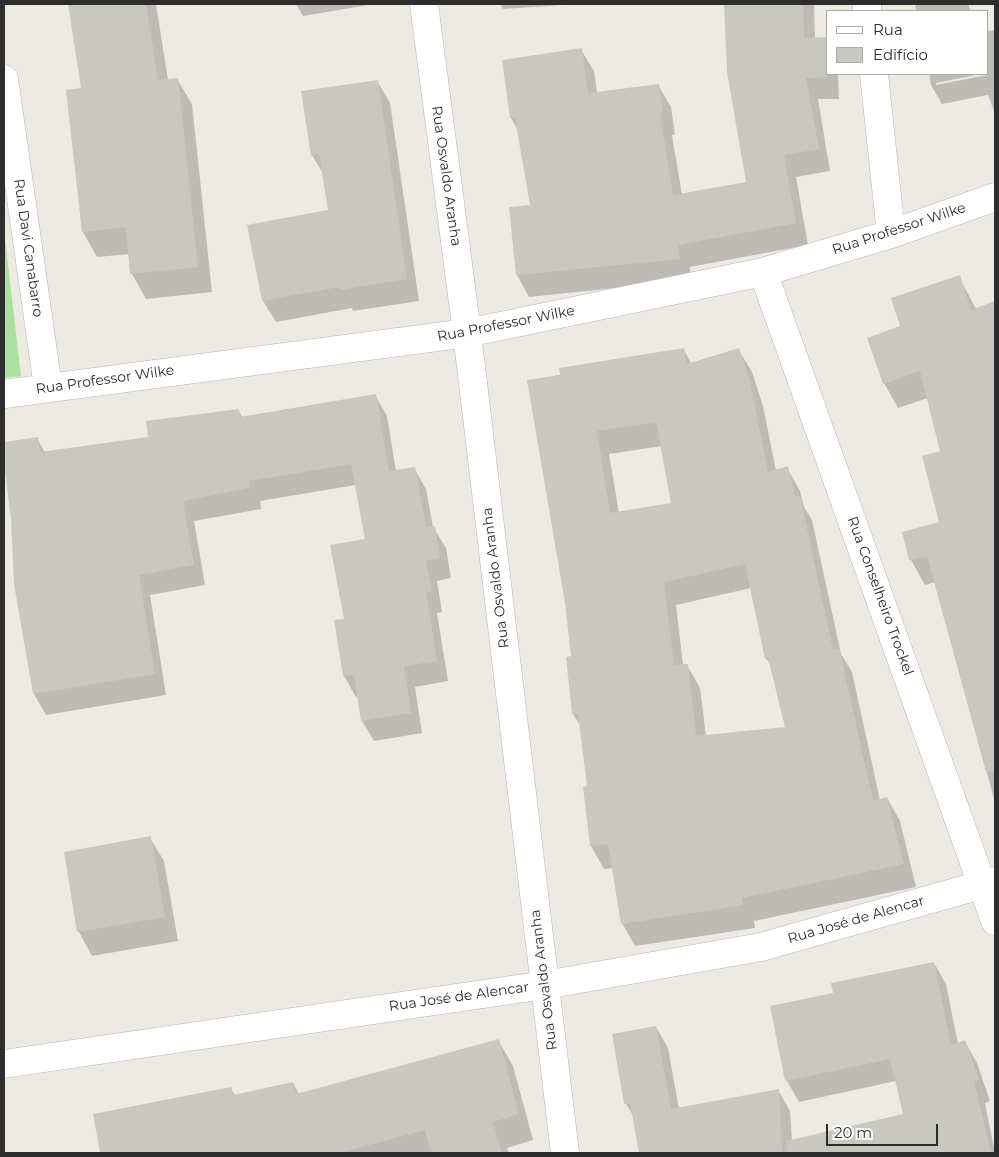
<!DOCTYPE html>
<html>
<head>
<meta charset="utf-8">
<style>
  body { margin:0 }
  #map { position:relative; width:999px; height:1157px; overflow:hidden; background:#edeae1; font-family:Montserrat,sans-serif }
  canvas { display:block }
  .frame { position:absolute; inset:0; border:5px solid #2d2d2d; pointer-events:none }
  .legend { position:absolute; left:826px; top:10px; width:162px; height:65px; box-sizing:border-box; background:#fff; border:1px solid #ababab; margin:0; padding:6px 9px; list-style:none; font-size:15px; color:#2d2d2d }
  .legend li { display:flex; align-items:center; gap:10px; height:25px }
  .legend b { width:25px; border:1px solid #ababab }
  .scale { position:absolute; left:826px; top:1124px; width:112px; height:22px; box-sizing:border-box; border:2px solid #2d2d2d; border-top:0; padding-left:6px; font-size:15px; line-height:18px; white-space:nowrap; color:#2d2d2d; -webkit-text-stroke:4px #fff; paint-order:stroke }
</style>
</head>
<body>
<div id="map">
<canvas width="999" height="1157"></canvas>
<div class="frame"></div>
<ul class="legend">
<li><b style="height:6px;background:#fff"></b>Rua</li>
<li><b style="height:14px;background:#c9c8bf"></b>Edifício</li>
</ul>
<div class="scale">20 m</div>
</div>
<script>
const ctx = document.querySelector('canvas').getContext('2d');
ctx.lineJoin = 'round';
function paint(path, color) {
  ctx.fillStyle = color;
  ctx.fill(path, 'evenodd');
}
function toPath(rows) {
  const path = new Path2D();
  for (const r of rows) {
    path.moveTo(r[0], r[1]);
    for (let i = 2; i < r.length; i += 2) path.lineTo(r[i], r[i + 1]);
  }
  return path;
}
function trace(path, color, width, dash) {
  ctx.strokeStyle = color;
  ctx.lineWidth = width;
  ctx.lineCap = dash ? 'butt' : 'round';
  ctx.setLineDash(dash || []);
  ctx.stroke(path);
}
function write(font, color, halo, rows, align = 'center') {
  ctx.font = font + ' Montserrat,sans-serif';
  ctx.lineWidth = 5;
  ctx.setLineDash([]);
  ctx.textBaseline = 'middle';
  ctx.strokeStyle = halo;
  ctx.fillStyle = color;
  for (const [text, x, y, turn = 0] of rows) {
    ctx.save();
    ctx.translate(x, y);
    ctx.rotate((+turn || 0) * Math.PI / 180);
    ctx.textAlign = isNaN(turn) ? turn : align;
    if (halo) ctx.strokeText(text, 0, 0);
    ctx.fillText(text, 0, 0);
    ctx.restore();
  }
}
const green = toPath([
  [4,231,21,376,4,378]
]);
const shadow = toPath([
  [69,4,156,4,168,80,177,79,192,104,212,292,146,299,132,274,130,254,97,257,83,232,67,91,82,89],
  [296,4,368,4,368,5,303,16],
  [500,4,578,4,503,9],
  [725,4,814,4,815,39,825,39,828,44,828,74,838,74,839,99,818,99,830,171,796,177,808,245,690,267,691,280,529,297,517,275,531,206,518,130,511,118,581,50,594,71,597,93,658,85,671,107,675,134,672,135,682,195,747,183,728,72],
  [915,4,968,4,971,11,916,11],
  [995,30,995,114,988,95,942,104,931,85,929,74,981,74,936,83,936,85,987,75,988,31],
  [377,81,390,103,419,301,353,311,352,308,276,322,263,301,329,211,324,175,312,155],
  [959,277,976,309,995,303,995,803,936,582,925,585,911,560,904,533,941,523,942,452,928,398,898,408,884,383,902,327],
  [738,349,752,372,763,406,776,471,787,468,800,491,804,507,812,520,841,654,852,672,880,800,887,798,900,821,916,887,754,921,755,928,635,946,622,923,613,868,604,869,591,846,584,788,588,787,581,727,573,714,572,658,566,602,529,381,684,350,691,363],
  [662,446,673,504,619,513,609,454],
  [751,588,766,658,771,666,787,728,706,736,700,688,687,665,683,665,676,605],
  [375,395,387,416,396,471,414,468,426,489,433,527,446,548,451,578,437,581,442,612,437,613,448,681,415,687,422,733,374,741,362,721,358,696,356,697,344,676,335,621,345,620,366,540,356,485,260,501,261,509,194,521,205,585,150,595,166,695,46,715,34,694,16,585,13,519,4,443,37,438,45,453,150,438,238,410,242,417],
  [150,838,164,861,178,941,92,956,79,932,65,853],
  [934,963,946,984,958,1044,965,1042,977,1063,990,1101,985,1103,995,1153,641,1153,634,1117,626,1104,656,1027,668,1048,679,1109,778,1090,790,1111,792,1141,904,1115,896,1081,799,1102,787,1081,771,1007,834,994],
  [498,1040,513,1066,533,1140,507,1148,509,1153,101,1153,94,1115,231,1088,235,1096,293,1083,299,1094]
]);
const building = toPath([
  [68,4,146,4,158,80,178,78,198,267,130,274,126,227,82,232,66,90,81,88],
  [724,4,803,4,804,38,826,37,827,77,806,78,819,149,784,155,796,223,678,245,680,259,516,275,509,207,530,205,515,118,510,118,502,60,582,48,588,93,659,84,663,113,660,113,673,195,746,182,727,72],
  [378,80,407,279,340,290,339,287,262,301,247,225,328,210,319,154,311,156,301,91],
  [960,275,971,310,995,301,995,771,986,772,927,556,909,560,902,532,939,522,922,456,940,451,920,371,883,384,867,338,900,326,891,298],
  [684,348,687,364,739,348,750,381,768,472,788,466,795,497,800,496,833,650,839,648,873,801,887,797,904,864,742,898,743,905,621,924,608,844,590,846,583,787,587,786,578,714,572,714,566,657,571,656,565,603,527,380,560,375,559,368],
  [656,422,671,503,610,513,597,431],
  [745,564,765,659,768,658,785,727,696,736,688,664,674,665,664,582],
  [376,394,389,471,415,467,426,527,435,526,440,558,426,561,432,591,426,592,437,661,404,666,411,713,361,721,354,675,343,676,334,620,344,619,330,545,365,539,351,464,249,481,250,488,183,501,194,565,139,575,155,674,33,694,14,584,11,519,4,463,4,442,38,437,40,452,148,437,146,421,239,409,240,417],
  [151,836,165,917,77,932,64,852],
  [934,962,951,1045,965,1040,979,1080,974,1081,991,1153,787,1153,786,1141,903,1114,890,1059,785,1081,770,1006,833,993,831,983],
  [656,1026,671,1109,779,1089,782,1153,639,1153,630,1103,624,1104,612,1034],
  [499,1039,519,1114,493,1122,502,1153,431,1153,425,1130,339,1153,100,1153,93,1114,231,1087,233,1095,293,1082,296,1094]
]);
const minor = toPath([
  [424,4,467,333,565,1153],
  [867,4,867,11],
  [874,74,891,234],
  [4,79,48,387],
  [763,272,995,921],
  [4,394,467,333,763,272,891,234,995,197],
  [4,1064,545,985,761,947,995,881]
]);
const streetNames = [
  ["Rua Osvaldo Aranha",446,176,82],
  ["Rua Professor Wilke",899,229,-18],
  ["Rua Davi Canabarro",28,248,82],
  ["Rua Professor Wilke",506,324,-11],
  ["Rua Professor Wilke",105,380,-8],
  ["Rua Osvaldo Aranha",496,578,-97],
  ["Rua Conselheiro Trockel",880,596,70],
  ["Rua José de Alencar",856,920,-16],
  ["Rua Osvaldo Aranha",544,980,-97],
  ["Rua José de Alencar",459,997,-8]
];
paint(green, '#acdfa2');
paint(shadow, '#0003');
paint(building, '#c9c8bf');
trace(minor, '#b4b4bf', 29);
trace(minor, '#fff', 28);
write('14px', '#2d2d2d', '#fff', streetNames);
</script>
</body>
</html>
